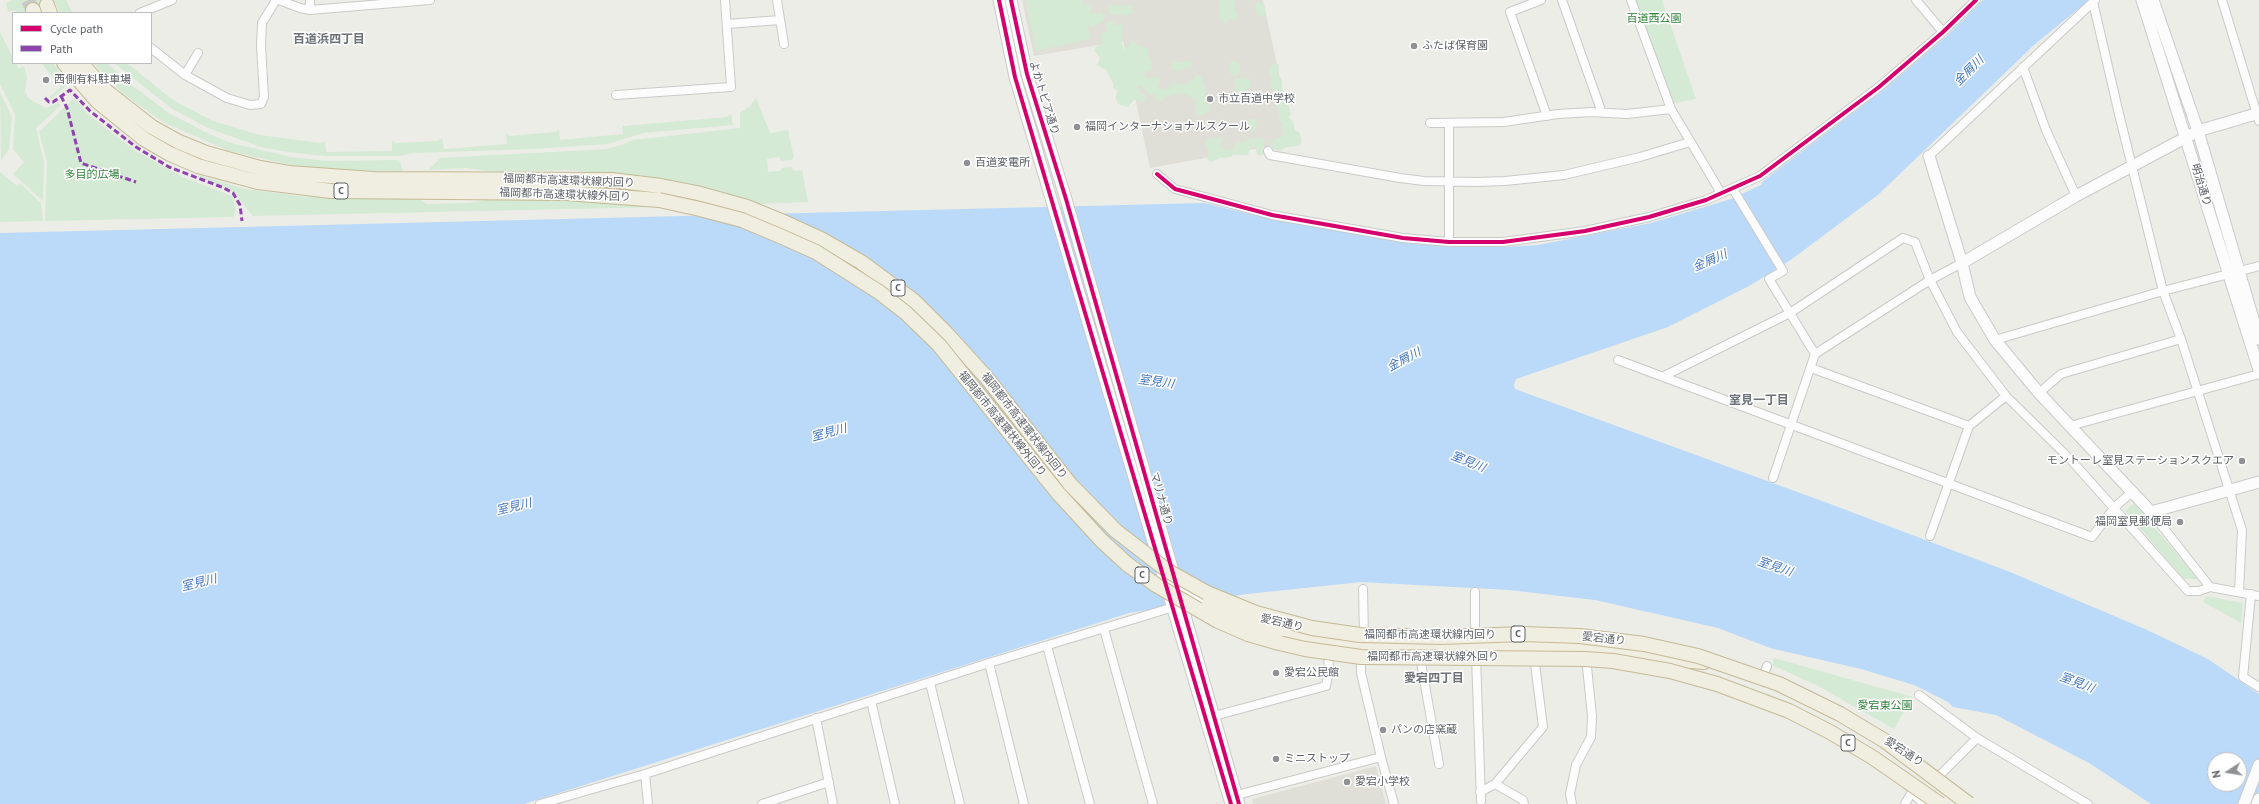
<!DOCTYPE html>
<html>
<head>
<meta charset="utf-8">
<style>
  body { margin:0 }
  #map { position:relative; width:2259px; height:804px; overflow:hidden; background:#edede8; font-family:"PT Sans",sans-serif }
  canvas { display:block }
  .legend { position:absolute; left:12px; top:12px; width:140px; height:52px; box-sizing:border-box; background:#fff; border:1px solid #bebfc2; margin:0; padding:5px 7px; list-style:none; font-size:12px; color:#5c6066 }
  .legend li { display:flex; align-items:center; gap:8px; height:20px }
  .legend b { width:20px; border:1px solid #bebfc2 }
  .north { position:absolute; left:2207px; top:752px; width:40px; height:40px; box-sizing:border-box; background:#fff; border:1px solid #bebfc2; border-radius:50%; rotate:258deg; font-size:11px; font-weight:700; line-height:16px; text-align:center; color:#5c6066 }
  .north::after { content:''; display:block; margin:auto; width:14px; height:18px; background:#8f9194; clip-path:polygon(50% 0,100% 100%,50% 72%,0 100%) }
</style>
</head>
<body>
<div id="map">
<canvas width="2259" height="804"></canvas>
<ul class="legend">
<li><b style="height:5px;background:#d6006c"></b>Cycle path</li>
<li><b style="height:5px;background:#8e44ad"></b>Path</li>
</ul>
<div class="north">N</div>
</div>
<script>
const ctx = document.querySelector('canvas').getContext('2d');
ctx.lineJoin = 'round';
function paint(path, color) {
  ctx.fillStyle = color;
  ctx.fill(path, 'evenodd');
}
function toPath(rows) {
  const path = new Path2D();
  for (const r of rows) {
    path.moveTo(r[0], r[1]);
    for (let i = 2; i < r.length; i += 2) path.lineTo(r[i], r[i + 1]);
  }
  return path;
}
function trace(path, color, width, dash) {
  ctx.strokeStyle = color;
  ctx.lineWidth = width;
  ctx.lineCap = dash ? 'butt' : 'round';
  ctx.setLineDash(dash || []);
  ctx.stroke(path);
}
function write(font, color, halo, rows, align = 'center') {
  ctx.font = font + ' "PT Sans","Noto Sans JP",sans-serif';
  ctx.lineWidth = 3;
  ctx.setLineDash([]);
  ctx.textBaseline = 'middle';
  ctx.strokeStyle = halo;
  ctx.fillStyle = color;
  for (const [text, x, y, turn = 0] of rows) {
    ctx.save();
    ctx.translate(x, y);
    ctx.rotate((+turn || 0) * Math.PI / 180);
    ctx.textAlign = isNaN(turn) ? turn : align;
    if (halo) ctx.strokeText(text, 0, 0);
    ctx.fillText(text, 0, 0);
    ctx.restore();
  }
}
const education = toPath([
  [1022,0,1263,0,1294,142,1150,168,1123,41,1034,56],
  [1376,766,1386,804,1253,804,1252,799]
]);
const green = toPath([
  [12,0,51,0,25,11,25,13,16,13,15,10,8,12,6,3],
  [54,0,66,0,73,13,60,13],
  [1026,0,1082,0,1083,5,1087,4,1091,6,1091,13,1097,14,1101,11,1106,16,1101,23,1097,23,1094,27,1088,25,1090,39,1036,51],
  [1219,0,1235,0,1235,11,1238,16,1235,20,1229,19,1224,24,1220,21],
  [1633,0,1662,0,1696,99,1670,104],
  [1257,2,1264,4,1266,13,1263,17,1257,15,1255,6],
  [1112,5,1132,6,1133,13,1129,15,1109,14,1108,7],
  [1110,20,1114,22,1114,26,1120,24,1124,26,1121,40,1124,50,1133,42,1148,49,1147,55,1150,58,1152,67,1150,71,1145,71,1144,73,1147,79,1158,77,1160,81,1157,86,1162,89,1168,90,1169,85,1173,83,1186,85,1187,82,1193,80,1196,75,1201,75,1206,93,1205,102,1209,107,1209,111,1202,115,1197,115,1195,110,1196,100,1186,94,1177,93,1172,96,1169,95,1162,101,1157,101,1155,95,1148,93,1140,85,1135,87,1139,88,1140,93,1146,95,1146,100,1141,102,1135,99,1128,107,1118,104,1115,97,1118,91,1113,88,1113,83,1106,70,1097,65,1100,58,1094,50,1097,46,1103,43,1100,37,1102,33,1108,32,1105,24],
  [0,32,13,58,13,63,16,63,19,69,24,66,27,77,25,91,28,98,46,108,58,103,61,105,36,128,44,163,43,201,13,174,24,162,13,149,15,114,0,84],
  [1186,60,1193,63,1190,69,1185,68,1182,70,1175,71,1171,68,1173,61,1184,63],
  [1235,61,1239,64,1240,72,1235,77,1231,74,1228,66,1231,62],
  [41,63,53,63,69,84,51,99,49,97,61,87],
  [93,63,107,63,129,83,169,113,207,133,231,143,291,157,327,161,397,160,400,161,403,172,327,169,291,165,229,151,163,122,122,93],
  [114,63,127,63,173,100,213,121,260,135,321,143,325,141,326,152,392,151,392,141,396,143,438,141,442,138,444,149,507,144,506,133,509,136,555,132,559,130,560,140,623,134,622,124,624,126,727,117,731,114,733,125,643,133,608,144,532,149,413,153,399,156,326,156,294,153,261,147,208,128,171,108],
  [1272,63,1279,65,1278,73,1282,81,1282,89,1286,94,1284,97,1287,100,1291,114,1289,118,1293,121,1295,130,1300,133,1302,142,1299,146,1286,147,1281,151,1273,149,1271,144,1273,140,1282,137,1284,132,1281,128,1283,124,1280,122,1279,110,1273,98,1276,94,1270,84,1272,80,1268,72],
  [1244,77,1251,80,1252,86,1241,93,1237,93,1234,80],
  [0,92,12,117,9,149,1,161],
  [74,98,88,114,134,150,183,177,232,196,236,211,233,217,45,221,47,162,39,132],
  [756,98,770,133,788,130,794,157,792,160,782,161,779,157,767,159,768,172,780,171,782,168,791,167,795,171,802,170,808,202,759,204,698,186,661,179,619,175,569,170,495,172,466,168,428,170,440,158,606,149,622,145,633,140,740,128,740,113,750,106],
  [1250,119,1255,119,1257,124,1255,130,1251,132,1246,127],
  [1210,137,1213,139,1220,137,1222,142,1220,146,1226,150,1232,150,1238,142,1244,143,1246,140,1261,138,1265,140,1263,147,1265,151,1263,155,1258,155,1256,151,1257,146,1250,148,1248,155,1233,155,1231,157,1220,158,1211,162,1207,159,1209,153,1205,142],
  [0,172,17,186,20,183,41,203,43,221,0,222],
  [198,175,245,189,307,197,419,198,426,204,468,203,496,198,567,198,660,207,253,216,234,193,228,188,198,177],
  [2134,503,2198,579,2184,579,2125,511],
  [2206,596,2243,603,2241,623,2203,602],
  [1774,658,1913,697,1894,729,1818,686,1772,665]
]);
const water = toPath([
  [1983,0,2089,0,2034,45,1879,194,1792,259,1751,285,1668,327,1516,379,1514,384,1515,389,1833,505,2010,572,2145,629,2208,659,2259,694,2259,804,2151,804,2089,763,1996,715,1953,707,1948,702,1914,685,1861,669,1770,648,1718,628,1595,600,1509,590,1361,582,1247,594,1129,613,524,804,0,804,0,233,1204,203,1270,219,1403,242,1448,246,1502,247,1538,245,1651,223,1731,199,1761,185,1763,181,1882,91,1949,34],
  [2215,760,2239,760,2239,784,2215,784]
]);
const highwayTunnel = toPath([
  [28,0,33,10]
]);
const street = toPath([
  [279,0,300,8,310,10,430,0],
  [310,0,310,10],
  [777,0,784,44],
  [1541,0,1510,12,1547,116],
  [1562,0,1602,113],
  [1631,0,1671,109,1721,193],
  [1916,0,1943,32],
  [2095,0,2093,2,2119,114,2163,291,2181,339,2242,530,2239,592],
  [2222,0,2259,121],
  [140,13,172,0],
  [727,24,780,20],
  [151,48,185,75,227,98,250,105,261,104,264,97,261,45,262,23,276,0],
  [2023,67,2046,130,2076,196],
  [185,75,198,53],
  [616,95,731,87,725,0],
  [1430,123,1504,122,1558,114,1591,112,1627,114,1671,109],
  [1268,151,1270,155,1400,178,1424,181,1477,182,1505,181,1564,175,1640,157,1690,142],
  [1929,156,2093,2],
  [1157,174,1175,189,1272,215,1403,238,1449,242,1503,242,1585,231,1649,217,1706,200,1760,176,1879,87,1943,32,1976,0],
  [1733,189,1783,271,1769,279,1815,354],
  [1449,242,1449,123],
  [1995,340,2163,291,2259,266],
  [1618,360,2092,537,2115,507,2133,491],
  [1811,368,1969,426,1930,536],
  [1664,376,1790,313,1903,238,1915,242,1930,280,1957,332,2006,396,2071,460,2188,591,2199,591,2210,587],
  [2039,393,2061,374,2181,339],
  [1969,426,2006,396],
  [2070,426,2259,374],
  [1773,478,1815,354,1930,280,1962,263],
  [2151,512,2210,587,2259,596],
  [1363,589,1364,637],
  [2251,594,2243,677,2259,687],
  [1104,629,1153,804],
  [1475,635,1475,592],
  [1047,646,1090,804],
  [1476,656,1481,801],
  [1361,657,1361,673,1381,757],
  [1420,657,1439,764],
  [989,663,1024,804],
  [1763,677,1767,666],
  [930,683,960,804],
  [1919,695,1977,738,2088,804],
  [871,701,895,804],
  [1214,716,1326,686,1329,670,1328,651],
  [816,718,833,804],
  [645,774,648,804],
  [1940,775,1977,738],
  [1495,784,1523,800,1524,804],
  [1480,792,1495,784,1543,727,1534,656],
  [1237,795,1381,757,1394,804],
  [540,804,645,774,989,663,1177,606],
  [762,804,829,782],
  [1572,804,1570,794,1576,765,1591,737,1592,716,1586,657],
  [1905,804,1912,792]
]);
const secondary = toPath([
  [999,0,1015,77,1231,804],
  [1011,0,1027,74,1066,199,1175,578],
  [2142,0,2259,370],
  [2153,0,2198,131,2259,339],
  [1929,156,1962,263,1970,297,1995,340,2039,393,2151,512,2259,482],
  [1962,263,2076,196,2198,131,2259,113],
  [1169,587,1217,604],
  [1179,595,1239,804],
  [1914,793,1927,804],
  [2244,804,2259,765],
  [2257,804,2259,799]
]);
const highway = toPath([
  [47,5,50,13],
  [33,10,34,13],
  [64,63,97,101,144,139,170,154,198,166,258,182,331,191,566,193,659,200],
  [81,63,106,91,152,127,179,142,206,153,260,168,289,173,373,179,612,180,661,186,697,193,747,207,786,223,821,239,861,262,914,301,947,334,986,377,1070,484],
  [1279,630,1309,638,1361,645,1522,644,1612,649,1665,659,1704,662]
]);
const highwayBridge = toPath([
  [659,200,700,209,742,220,780,236,816,252,879,292,906,313,939,345,1058,493,1102,541,1127,564,1156,585,1218,621,1248,634,1279,643,1305,649,1361,657,1585,659,1613,661,1670,671,1717,684,1789,711,1830,732,1872,757,1940,804],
  [1070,484,1116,531,1168,571,1207,593,1256,613,1312,628,1360,635,1441,637,1523,634,1580,636,1644,644,1698,656,1779,684,1840,714,1885,741,1969,804],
  [1209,603,1257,624,1279,630]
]);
const quiet = toPath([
  [61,96,67,108,81,163,136,182],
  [45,98,49,102,53,102,70,90,90,111,136,147,169,167,224,188,233,193,240,205,242,221]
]);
const cycleway = toPath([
  [999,0,1015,77,1231,804],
  [1011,0,1027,74,1066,199,1239,804],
  [1157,174,1175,189,1272,215,1403,238,1449,242,1503,242,1585,231,1649,217,1706,200,1760,176,1879,87,1943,32,1976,0]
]);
const markers = [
  [1414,46,4,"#8f9194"],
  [46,80,4,"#8f9194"],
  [1210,99,4,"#8f9194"],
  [1077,127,4,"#8f9194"],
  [967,163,4,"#8f9194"],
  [2242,461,4,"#8f9194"],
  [2180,522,4,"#8f9194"],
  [1276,673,4,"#8f9194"],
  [1383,730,4,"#8f9194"],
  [1276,759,4,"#8f9194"],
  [1347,782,4,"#8f9194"]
];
const shields = [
  [341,191,14],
  [898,288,14],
  [1142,575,14],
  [1518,634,14],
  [1848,743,14]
];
const shieldNames = [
  ["C",341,191],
  ["C",898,288],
  ["C",1142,575],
  ["C",1518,634],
  ["C",1848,743]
];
const parkNames = [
  ["百道西公園",1654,19],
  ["多目的広場",92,175],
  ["愛宕東公園",1885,706]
];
const poiNames = [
  ["ふたば保育園",1422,46],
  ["西側有料駐車場",54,80],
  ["市立百道中学校",1218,99],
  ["福岡インターナショナルスクール",1085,127],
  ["百道変電所",975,163],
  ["モントーレ室見ステーションスクエア",2234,461,"right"],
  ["福岡室見郵便局",2172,522,"right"],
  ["愛宕公民館",1284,673],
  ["パンの店窯蔵",1391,730],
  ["ミニストップ",1284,759],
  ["愛宕小学校",1355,782]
];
const streetNames = [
  ["よかトピア通り",1044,98,73],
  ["福岡都市高速環状線内回り",569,181,2],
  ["明治通り",2201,185,73],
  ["福岡都市高速環状線外回り",565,195,2],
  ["福岡都市高速環状線外回り",1002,424,51],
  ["福岡都市高速環状線内回り",1024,426,52],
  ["マリナ通り",1161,499,74],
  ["愛宕通り",1282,623,13],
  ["福岡都市高速環状線内回り",1430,635],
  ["愛宕通り",1604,639,6],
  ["福岡都市高速環状線外回り",1433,657],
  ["愛宕通り",1904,752,33]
];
const neighbourhoodNames = [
  ["百道浜四丁目",329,40],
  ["室見一丁目",1759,401],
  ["愛宕四丁目",1434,679]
];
const waterNames = [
  ["金屑川",1969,71,-45],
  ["金屑川",1710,261,-23],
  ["金屑川",1404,360,-28],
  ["室見川",1156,382,8],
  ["室見川",829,433,-15],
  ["室見川",1468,462,22],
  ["室見川",514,507,-13],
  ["室見川",1775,567,19],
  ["室見川",199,583,-14],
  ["室見川",2077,683,21]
];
paint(education, '#e0dfd7');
paint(green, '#d4ead4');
paint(water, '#bbd9f8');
trace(highwayTunnel, '#c9cac8', 14, [14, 7]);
trace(street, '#c9cac8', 10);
trace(secondary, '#c9cac9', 13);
trace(highway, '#c5ba94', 16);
trace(street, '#fcfcfc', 8);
trace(secondary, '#fcfcfc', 11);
trace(highway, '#f0ede1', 14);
trace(highwayBridge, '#c5ba94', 16, []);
trace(highwayBridge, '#f0ede1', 14);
trace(quiet, '#8e44ad', 3, [6, 3]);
trace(cycleway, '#d6006c', 4);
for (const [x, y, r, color] of markers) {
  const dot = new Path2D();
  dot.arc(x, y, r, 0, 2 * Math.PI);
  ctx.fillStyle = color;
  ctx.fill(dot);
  trace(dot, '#fff', 1.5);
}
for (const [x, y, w] of shields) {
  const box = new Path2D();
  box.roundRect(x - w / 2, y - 8, w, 16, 3);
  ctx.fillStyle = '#fff';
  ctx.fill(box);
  trace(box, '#5c6066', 1);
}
write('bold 10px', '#5c6066', null, shieldNames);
write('11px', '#30823a', '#fff', parkNames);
write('11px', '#5c6066', '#fff', poiNames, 'left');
write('11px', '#5c6066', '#fff', streetNames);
write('bold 12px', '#6d7278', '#fff', neighbourhoodNames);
write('italic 12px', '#4074bf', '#fff', waterNames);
</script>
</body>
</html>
